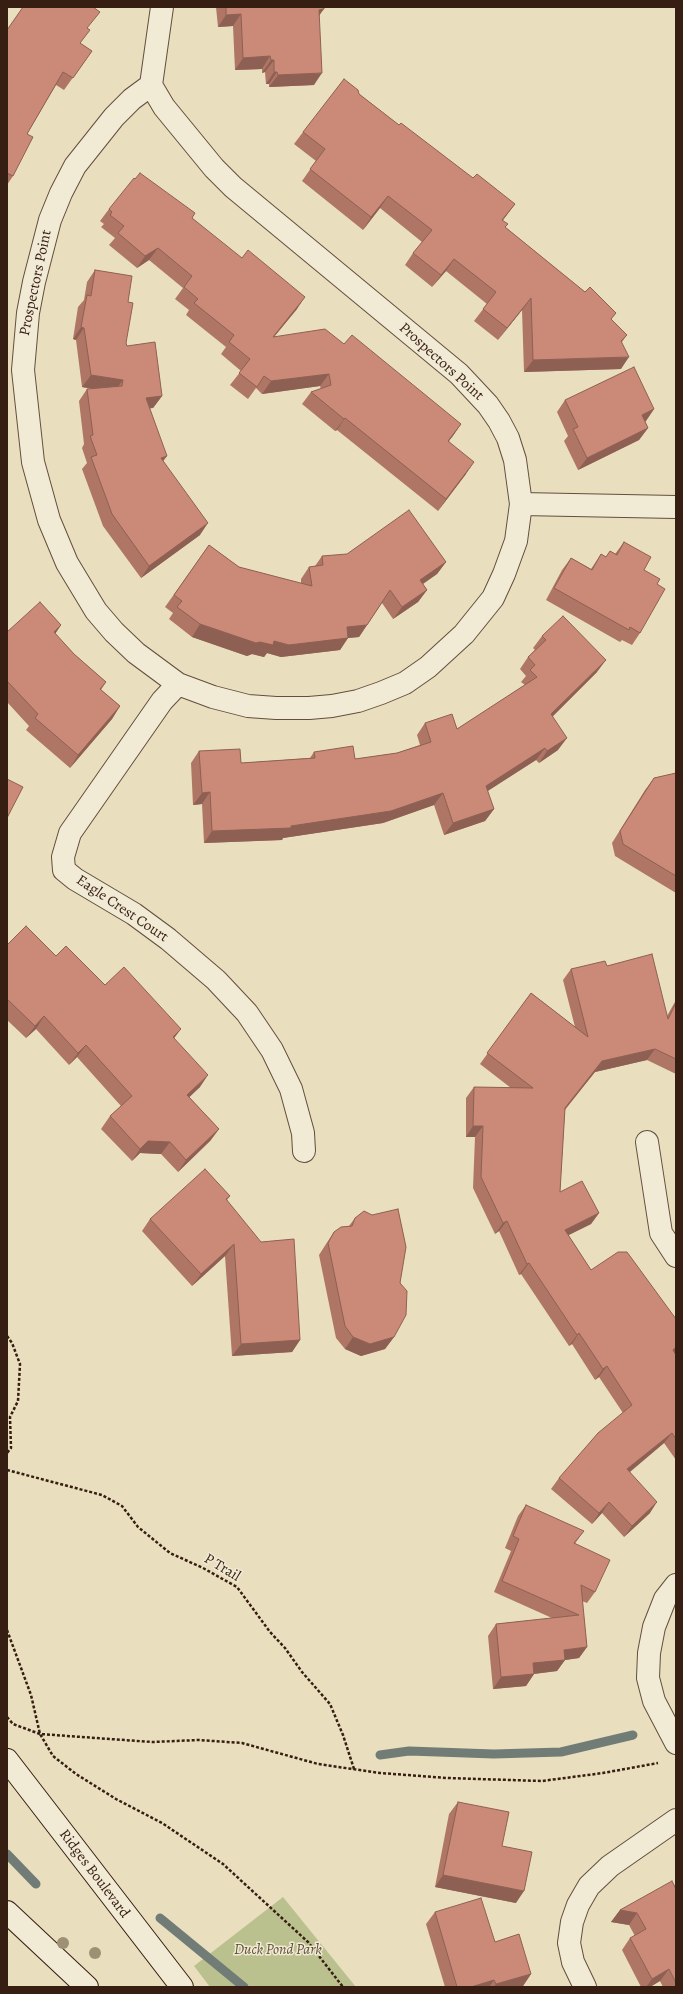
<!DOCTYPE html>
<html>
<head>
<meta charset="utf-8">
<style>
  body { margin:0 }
  #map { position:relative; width:683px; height:1994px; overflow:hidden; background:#e9dfbe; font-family:Alegreya,serif }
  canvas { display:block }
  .frame { position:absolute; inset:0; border:8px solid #371e12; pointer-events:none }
</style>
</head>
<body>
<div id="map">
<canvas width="683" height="1994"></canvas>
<div class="frame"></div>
</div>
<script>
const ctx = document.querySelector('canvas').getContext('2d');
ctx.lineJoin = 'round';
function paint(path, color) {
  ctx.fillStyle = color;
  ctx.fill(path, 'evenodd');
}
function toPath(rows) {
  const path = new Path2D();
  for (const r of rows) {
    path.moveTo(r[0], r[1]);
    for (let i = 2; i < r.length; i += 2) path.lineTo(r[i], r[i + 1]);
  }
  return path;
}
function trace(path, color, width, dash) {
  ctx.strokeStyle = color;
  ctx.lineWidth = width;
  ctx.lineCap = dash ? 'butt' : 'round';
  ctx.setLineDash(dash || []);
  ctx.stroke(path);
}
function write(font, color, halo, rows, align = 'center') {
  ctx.font = font + ' Alegreya,serif';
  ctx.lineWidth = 3;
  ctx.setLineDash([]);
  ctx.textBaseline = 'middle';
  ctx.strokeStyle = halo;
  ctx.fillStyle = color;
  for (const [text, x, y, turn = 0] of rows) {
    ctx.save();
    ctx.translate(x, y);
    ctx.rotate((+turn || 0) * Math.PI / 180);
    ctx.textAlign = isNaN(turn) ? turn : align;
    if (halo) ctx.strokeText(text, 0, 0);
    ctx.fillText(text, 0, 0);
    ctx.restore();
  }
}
const green = toPath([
  [283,1897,356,1987,210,1987,194,1966]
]);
const stream = toPath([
  [380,1755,409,1751,494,1754,561,1752,633,1735],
  [7,1854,36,1884],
  [160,1918,244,1987]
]);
const path = toPath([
  [7,1336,12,1343,20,1364,18,1401,10,1417,11,1448,7,1453],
  [7,1470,102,1495,122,1506,138,1527,170,1553,203,1568,237,1587,270,1632,285,1648,302,1672,330,1704,343,1735,354,1769],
  [7,1630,31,1695,40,1734,53,1756,76,1774,116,1799,162,1823,223,1864,308,1942,343,1987],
  [7,1717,13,1724,40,1734,152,1742,199,1740,242,1743,318,1764,380,1773,447,1778,542,1781,603,1773,658,1763]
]);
const street = toPath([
  [151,85,132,99,114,117,75,166,61,193,50,220,34,282,28,313,23,370,33,462,49,520,67,563,96,611,114,632,136,653,178,684,213,697,248,706,276,708,309,708,332,706,358,701,381,693,405,683,428,667,464,634,493,598,504,574,516,541,521,504,515,460,508,438,499,421,488,405,474,390,459,374,233,187,214,168,164,107,151,85,162,7],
  [521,504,676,507],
  [178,684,162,701,70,833,63,857,64,870,75,879,134,914,168,939,216,980,247,1013,272,1050,291,1089,303,1133,304,1151],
  [647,1142,661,1233,676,1256],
  [676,1585,665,1599,654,1627,649,1653,648,1678,654,1701,676,1743],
  [585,1987,573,1962,569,1943,572,1922,578,1905,589,1886,610,1866,676,1820]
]);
const secondary = toPath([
  [7,1760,182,1987],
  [7,1912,87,1987]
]);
const trees = [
  [63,1943],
  [95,1953]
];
const wall = toPath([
  [216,7,324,7,319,16,314,85,269,87,269,84,266,84,265,72,262,73,262,69,235,70,233,26,218,27],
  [88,29,80,43,92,51,64,90,56,85,27,134,13,176,7,185,7,30],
  [359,94,399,125,473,178,515,204,503,220,505,227,585,292,616,313,611,319,627,335,622,342,621,369,524,372,522,310,498,340,474,321,487,304,446,271,432,287,405,265,413,253,422,242,380,208,363,230,302,181,316,161,294,144,303,132],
  [109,209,192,218,297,309,274,337,344,344,461,424,449,441,466,474,438,511,337,430,335,431,302,404,311,392,321,389,320,386,262,394,256,388,248,399,230,385,241,371,221,354,226,347,186,315,189,310,175,299,183,288,149,260,137,268,109,245,115,238,101,227,104,224,100,221],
  [95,270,128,302,126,343,127,346,162,396,153,408,150,408,163,461,200,535,141,578,103,526,82,469,87,463,82,448,84,444,79,401,87,389,92,389,82,387,76,340,73,339,78,307,84,300,87,282],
  [565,400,654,409,645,422,648,428,639,440,578,470,564,441,568,436,557,412],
  [624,542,644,570,657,584,640,633,632,645,622,640,620,642,546,600,562,570,571,558,591,569,601,554,606,557,610,551,615,554],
  [209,545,239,567,301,584,301,579,309,567,315,566,322,556,446,562,437,574,423,584,427,590,418,602,393,619,382,603,359,637,348,638,340,650,281,657,267,653,264,657,252,654,247,656,192,637,169,619,173,613,165,607],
  [61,625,55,634,74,654,106,682,101,690,120,706,112,719,70,768,26,730,29,726,7,702,7,632],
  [542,636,597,672,553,716,558,750,539,763,536,760,487,791,494,809,485,821,444,835,434,805,383,823,283,838,282,840,204,843,202,804,193,805,191,763,199,751,241,763,310,758,314,752,355,759,397,753,420,745,417,735,425,723,457,729,525,685,521,682,526,676,520,669,528,657,535,650,533,648],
  [676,773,676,893,615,856,612,843,645,790,654,778],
  [7,945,56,956,105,985,174,1039,200,1087,189,1097,219,1129,210,1141,178,1172,161,1154,140,1153,132,1161,101,1129,110,1116,121,1106,77,1057,69,1065,36,1029,26,1038,7,1020],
  [607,966,667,1016,676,1000,676,1074,647,1060,595,1072,565,1110,560,1192,599,1213,591,1224,568,1235,591,1270,676,1353,675,1354,676,1355,676,1460,664,1443,630,1472,650,1513,624,1537,602,1513,592,1524,551,1489,559,1478,623,1413,599,1377,595,1380,572,1344,569,1346,521,1274,519,1275,499,1231,495,1234,473,1188,475,1137,466,1137,466,1098,474,1087,511,1088,480,1064,531,993,575,1027,563,980,571,969],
  [230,1196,227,1200,300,1340,292,1352,232,1356,225,1256,192,1286,142,1231,150,1219],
  [355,1218,400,1283,394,1337,385,1349,361,1356,345,1349,336,1338,319,1255,326,1244,334,1232,349,1226],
  [526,1505,575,1543,595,1592,587,1603,582,1601,587,1647,579,1658,565,1660,557,1671,534,1674,526,1686,493,1689,488,1636,496,1624,552,1618,494,1592,511,1551,505,1548,518,1516],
  [458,1802,502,1846,516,1903,435,1887,449,1814],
  [676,1889,676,1987,663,1987,660,1981,650,1987,641,1987,622,1950,630,1938,635,1936,629,1925,611,1922,620,1910],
  [435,1912,495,1942,531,1974,523,1986,519,1987,445,1987,426,1924]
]);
const shadedWall = toPath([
  [324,9,315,21,319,10],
  [241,14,233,26,218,27,226,15],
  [270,56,262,69,235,70,243,58],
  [271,60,274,60,265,72,262,73],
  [274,72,277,72,269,84,266,84],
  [322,73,314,85,269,87,278,75],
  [388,196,380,208,363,230,371,217],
  [515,204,494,232,502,220],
  [158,248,149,260,137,268,145,256],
  [454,259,446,271,432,287,441,275],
  [305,297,297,309,264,349,273,337],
  [531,298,522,310,498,340,507,328],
  [81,327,84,328,76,340,73,339],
  [629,357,621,369,524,372,533,360],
  [329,374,320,386,262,394,271,381],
  [91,375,123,380,114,392,82,387],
  [162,396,153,408,137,410,146,398],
  [654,409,646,421,633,427,642,415],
  [345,418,337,430,335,431,344,419],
  [461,424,453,436,439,453,448,441],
  [648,428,639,440,578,470,587,458],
  [167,456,158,468,161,458],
  [474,462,466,474,438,511,446,499],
  [208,523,200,535,141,578,149,566],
  [446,562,437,574,411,592,420,580],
  [427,590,418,602,393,619,402,607],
  [200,624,260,642,274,641,347,627,367,625,359,637,348,638,340,650,281,657,267,653,264,657,252,654,247,656,192,637],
  [61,625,53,637,54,632],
  [606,660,597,672,543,726,551,714],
  [120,706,112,719,70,768,78,755],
  [567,738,558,750,539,763,547,751],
  [545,748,536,760,477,798,486,786],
  [210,792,202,804,193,805,202,793],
  [443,793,434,805,383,823,283,838,282,840,204,843,212,831,291,826],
  [494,809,485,821,444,835,453,823],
  [44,1016,36,1029,26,1038,35,1026],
  [181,1029,172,1041,173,1037],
  [86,1045,77,1057,69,1065,78,1053],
  [655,1049,647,1060,595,1072,557,1119,565,1108,602,1061],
  [208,1075,200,1087,179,1107,187,1095],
  [473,1126,483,1126,475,1137,466,1137],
  [219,1129,210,1141,178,1172,186,1160],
  [148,1141,170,1142,161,1154,140,1153,132,1161,140,1149],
  [599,1213,591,1224,557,1241,565,1230],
  [507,1221,499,1231,495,1234,503,1223],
  [234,1244,225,1256,192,1286,201,1274],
  [529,1263,521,1274,519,1275,527,1264],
  [579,1333,572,1344,569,1346,577,1335],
  [353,1337,394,1337,385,1349,361,1356,345,1349],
  [300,1340,292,1352,232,1356,241,1344],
  [676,1347,676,1353,665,1361,673,1350],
  [607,1366,599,1377,595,1380,603,1369],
  [672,1433,664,1443,620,1480,627,1469],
  [609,1502,602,1513,592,1524,599,1513],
  [657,1502,650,1513,624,1537,632,1526],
  [584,1531,576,1542,566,1554,574,1543],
  [587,1647,579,1658,565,1660,557,1671,525,1675,533,1663,564,1650],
  [534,1674,526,1686,493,1689,501,1677],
  [443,1875,524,1891,516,1903,435,1887],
  [620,1910,637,1913,629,1925,611,1922],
  [669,1969,660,1981,650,1987,646,1987,652,1979],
  [531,1974,523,1986,519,1987,494,1987,496,1984],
  [494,1980,489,1987,471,1987]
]);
const building = toPath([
  [23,7,93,7,100,12,87,28,90,30,80,43,92,51,73,78,63,72,27,134,33,137,13,176,7,173,7,30,23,7],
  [226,7,324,7,324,9,319,10,322,73,278,75,277,72,274,72,274,60,271,60,270,56,243,58,241,14,226,15,226,7],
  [344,79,358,90,359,94,399,125,401,123,473,178,477,174,515,204,502,220,508,224,505,227,585,292,590,287,616,313,611,319,627,335,621,341,629,357,533,360,531,298,507,328,483,309,496,292,454,259,441,275,413,253,432,230,388,196,371,217,310,169,325,149,303,132,344,79],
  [140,173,195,213,192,218,242,258,248,250,305,297,273,337,325,329,344,344,352,335,461,424,448,441,474,462,446,499,345,418,344,419,311,392,331,385,329,374,271,381,264,376,257,387,239,373,250,359,229,342,234,335,194,303,198,299,184,287,192,276,158,248,145,256,118,233,124,226,110,215,112,212,109,209,134,178,135,179,140,173],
  [95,270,132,276,128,302,133,303,126,343,127,346,155,342,162,396,146,398,167,456,161,458,208,523,149,566,112,514,91,457,97,455,90,436,93,435,87,389,122,386,123,380,91,375,84,328,81,327,87,295,91,296,95,270],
  [634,367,654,409,642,415,648,428,587,458,573,429,578,427,565,400,634,367],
  [409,510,446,562,420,580,427,590,402,607,390,590,367,625,347,627,348,638,289,645,274,641,273,645,260,642,256,643,200,624,177,607,182,601,174,595,209,545,239,567,312,586,309,567,323,565,322,556,347,554,409,510],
  [624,542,651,557,644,570,660,579,657,584,665,589,640,633,630,627,629,630,554,588,571,558,592,570,601,554,606,557,610,551,617,555,624,542],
  [40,602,61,625,54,632,74,654,106,682,100,689,120,706,78,755,35,718,38,714,7,681,7,632,40,602],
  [563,616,606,660,551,714,567,738,547,751,545,748,486,786,494,809,453,823,443,793,391,811,291,826,291,828,212,831,210,792,202,793,199,751,240,749,241,763,315,758,314,752,353,746,355,759,397,753,431,742,425,723,452,714,457,729,537,677,530,670,535,665,528,657,546,640,542,636,563,616],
  [676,773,676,876,623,844,620,831,654,778,676,773],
  [7,779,23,787,7,818,7,779],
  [26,926,56,956,66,946,105,985,124,967,181,1029,173,1037,208,1075,187,1095,219,1129,186,1160,170,1142,148,1141,140,1149,110,1116,132,1096,86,1045,78,1053,44,1016,35,1026,7,999,7,945,26,926],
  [652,954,668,1019,676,1003,676,1059,655,1049,602,1061,565,1108,560,1192,582,1181,599,1213,565,1230,591,1270,618,1252,627,1252,676,1319,676,1347,673,1350,676,1355,676,1439,672,1433,627,1469,657,1502,632,1526,609,1502,599,1513,559,1478,598,1433,632,1405,607,1366,603,1369,579,1333,577,1335,529,1263,527,1264,507,1221,503,1223,481,1177,483,1126,473,1126,474,1087,533,1088,487,1053,531,993,588,1037,571,969,605,961,607,966,652,954],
  [205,1169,230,1196,226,1199,261,1242,294,1239,300,1340,241,1344,234,1244,201,1274,150,1219,205,1169],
  [398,1209,406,1247,400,1283,407,1291,406,1315,394,1337,370,1344,353,1337,345,1326,328,1243,334,1232,341,1227,352,1226,355,1218,364,1211,372,1215,398,1209],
  [526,1505,584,1531,574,1543,610,1560,595,1592,581,1585,587,1647,564,1650,565,1660,533,1663,534,1674,501,1677,496,1624,579,1615,502,1581,519,1539,513,1536,526,1505],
  [458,1802,509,1812,502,1846,532,1852,524,1891,443,1875,458,1802],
  [672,1881,676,1889,676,1983,669,1969,652,1979,630,1938,646,1929,637,1913,620,1910,672,1881],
  [481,1898,495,1942,519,1934,531,1974,496,1984,494,1980,471,1987,457,1987,435,1912,481,1898]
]);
const streetNames = [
  ["Prospectors Point",36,283,-78],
  ["Prospectors Point",441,362,42],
  ["Eagle Crest Court",122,909,34],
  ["P Trail",222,1568,31],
  ["Ridges Boulevard",94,1874,53]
];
const parkNames = [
  ["Duck Pond Park",278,1950]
];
paint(green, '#bbc18e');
trace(stream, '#727c76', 9);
trace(street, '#644e3d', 24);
trace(secondary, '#371e12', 24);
trace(path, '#371e12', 2.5, [3, 2]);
trace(street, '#f1ead5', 22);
trace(secondary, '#f1ead5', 22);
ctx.fillStyle = '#9d9074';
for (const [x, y] of trees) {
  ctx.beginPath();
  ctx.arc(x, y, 6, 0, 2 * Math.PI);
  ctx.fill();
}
paint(wall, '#af7666');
paint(shadedWall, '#8e6053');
paint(building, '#cb8977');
trace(building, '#8e6053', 1);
write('15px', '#371e12', '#f1ead5', streetNames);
write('italic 15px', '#5f4f37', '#f1ead5', parkNames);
</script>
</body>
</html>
